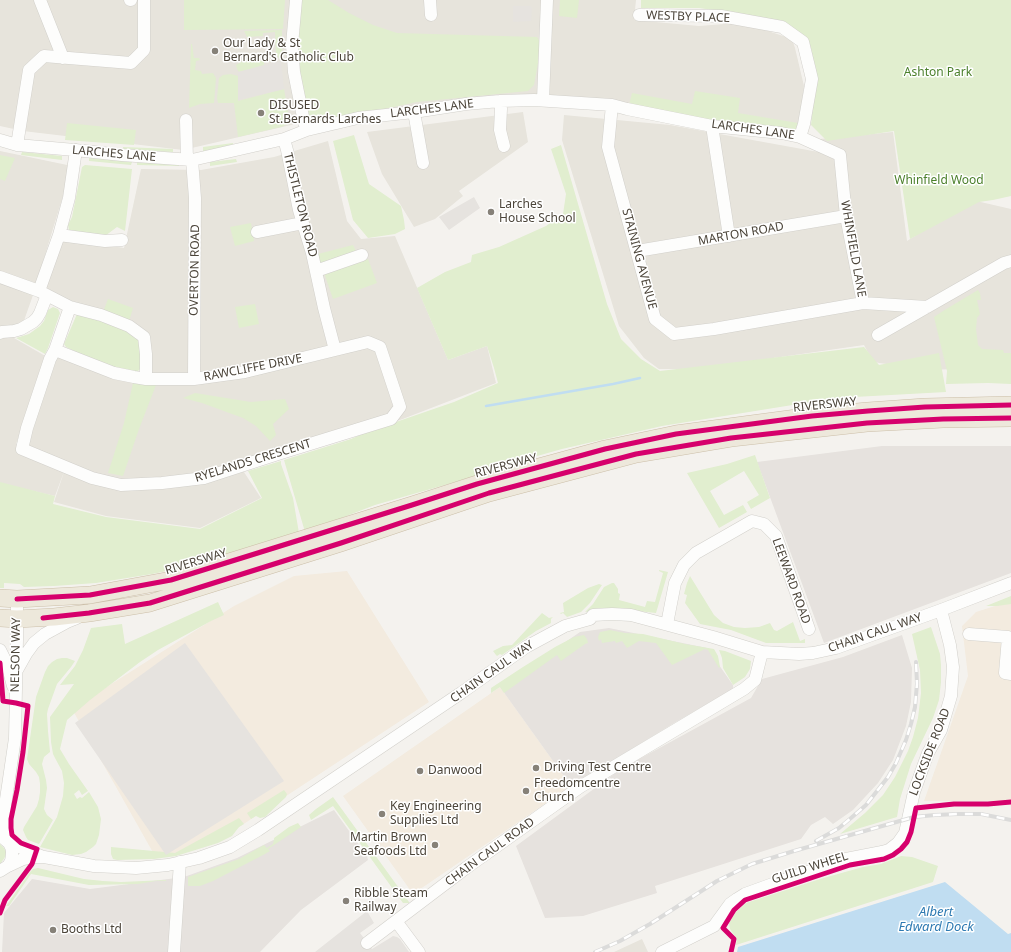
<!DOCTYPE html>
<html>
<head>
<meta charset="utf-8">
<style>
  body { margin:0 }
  canvas { display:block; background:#f4f2ee }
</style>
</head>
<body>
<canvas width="1011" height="952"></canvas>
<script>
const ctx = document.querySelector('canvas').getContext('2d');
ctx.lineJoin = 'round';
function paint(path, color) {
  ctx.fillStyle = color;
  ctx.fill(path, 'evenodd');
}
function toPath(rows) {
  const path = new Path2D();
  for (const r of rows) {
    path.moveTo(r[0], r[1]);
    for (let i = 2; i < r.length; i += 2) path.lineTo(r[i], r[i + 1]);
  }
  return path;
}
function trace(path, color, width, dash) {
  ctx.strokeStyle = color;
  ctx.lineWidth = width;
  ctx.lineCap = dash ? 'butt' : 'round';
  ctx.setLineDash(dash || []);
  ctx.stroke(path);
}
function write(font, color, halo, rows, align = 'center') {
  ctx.font = font + ' "Noto Sans",sans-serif';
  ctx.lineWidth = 3;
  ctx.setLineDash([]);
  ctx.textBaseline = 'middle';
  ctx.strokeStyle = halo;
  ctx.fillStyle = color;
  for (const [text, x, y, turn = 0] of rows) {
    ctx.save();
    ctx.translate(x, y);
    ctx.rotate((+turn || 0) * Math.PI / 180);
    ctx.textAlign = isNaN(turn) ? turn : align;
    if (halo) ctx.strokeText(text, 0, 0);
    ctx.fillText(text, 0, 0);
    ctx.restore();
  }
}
const residential = toPath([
  [0,0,636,0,634,20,699,26,737,23,768,31,792,39,795,48,804,86,798,134,556,96,317,119,183,150,23,131,0,126],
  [523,112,528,142,459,191,463,196,435,219,414,227,382,174,367,132],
  [564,115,670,125,824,153,820,139,893,132,907,241,972,200,1011,209,1011,367,927,370,873,362,864,345,696,369,659,369,644,358,619,326,562,140],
  [328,141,347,221,361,239,395,236,448,360,487,346,496,383,400,420,240,466,261,498,200,528,106,516,54,502,67,463,25,448,56,354,143,377,151,373,146,331,128,322,67,299,46,289,62,238,124,248,141,169,201,170,274,157],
  [0,151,72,166,32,298,21,329,14,338,47,357,16,444,65,469,55,496,0,483],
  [642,939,648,952,614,952]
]);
const commercial = toPath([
  [347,571,429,702,230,833,181,853,155,856,72,709,234,606,294,576],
  [1011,601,1011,801,924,801,968,676,962,626,976,612],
  [500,687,571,786,413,894,343,796]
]);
const industrial = toPath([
  [882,446,1011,446,1011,573,824,643,757,462],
  [609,628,707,648,733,685,733,689,674,723,571,786,500,687,580,632],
  [902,635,912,668,911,702,906,726,893,760,878,783,853,810,833,824,825,817,811,825,801,839,655,886,657,893,583,916,545,918,516,846,621,769,751,698,762,679,843,657],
  [334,810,367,856,368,860,301,910,260,952,2,952,4,913,32,879,90,889,184,877,237,858]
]);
const green = toPath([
  [184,0,285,0,283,29,184,30],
  [301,0,328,0,349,13,373,25,397,33,537,37,540,42,540,52,534,85,528,91,417,102,318,123,310,119,305,112,299,74,297,46],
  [560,0,579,0,577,18,559,16],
  [641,0,1011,0,1011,196,993,200,979,202,910,239,894,131,827,141,811,125,816,74,811,48,807,39,781,21,756,18,720,11,699,8,641,8],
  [282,30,282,58,280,59,276,54,275,32,263,33,263,36,247,37,244,31],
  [191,44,192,44,194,58,199,58,200,60,196,61,195,70,201,71,202,74,213,73,216,78,214,103,200,104,189,108],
  [257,60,264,61,264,65,239,72,237,69,236,65,241,62],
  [231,74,238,76,238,101,284,89,290,123,281,127,238,137,234,103,218,103,217,98,219,78,223,75],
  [695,91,740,98,738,113,804,124,800,137,628,109,632,93,692,104],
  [67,123,136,130,134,145,65,140],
  [354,135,369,184,401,206,404,220,405,229,395,234,368,238,353,220,333,141],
  [233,143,234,147,203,151,203,147],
  [561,145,607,304,621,339,641,359,660,371,864,347,879,365,939,353,946,392,836,398,662,426,562,449,530,458,469,478,375,505,305,532,284,460,351,439,367,432,454,402,498,383,494,368,487,346,448,360,417,288,445,272,471,262,472,255,499,247,546,226,563,214,566,194,551,149],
  [123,147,173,149,173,152,123,150],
  [22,152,62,156,62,160,21,155],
  [0,155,15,158,5,181,0,179],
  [89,158,132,162,131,165,89,161],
  [236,159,237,162,210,166,210,162],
  [137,162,179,163,179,166,137,165],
  [85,165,132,169,125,231,117,227,105,236,69,230,68,225,72,217,82,167],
  [251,223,254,241,235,246,230,227],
  [353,245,357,253,324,264,320,263,318,254],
  [368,259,377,283,333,299,324,273],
  [978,290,980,293,981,300,977,300,980,314,977,318,976,329,978,345,982,349,1003,350,1004,353,1011,353,1011,384,988,383,946,384,947,371,934,317,943,311],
  [108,299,133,308,129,321,103,312],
  [255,304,259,324,239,328,235,307],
  [53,307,58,309,60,313,48,348,45,354,16,338,29,334,40,326,44,321,48,310],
  [77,314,131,330,142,341,143,366,137,372,99,363,66,347,64,344],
  [133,383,145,385,156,385,139,429,123,476,108,473,124,423],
  [195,393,251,402,285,399,289,409,273,424,276,435,270,441,256,426,243,418,202,403,183,398],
  [755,455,770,498,751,509,747,502,759,495,744,471,710,491,724,515,743,505,747,512,719,528,687,473,727,464],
  [281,461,281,464,293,498,299,533,177,569,152,574,96,583,54,586,24,587,20,584,4,583,4,588,0,588,0,482,55,496,53,504,106,517,200,529,262,498,248,471],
  [659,570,668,572,656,613,609,608,585,612,593,604,604,587,612,583,614,583,618,589,618,593,620,594,619,600,645,607,647,601,655,602,663,573,659,571],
  [690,576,714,615,723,623,734,627,745,628,759,627,770,623,774,630,777,631,793,622,800,641,805,639,805,643,766,643,731,630,700,624,685,603,687,595,684,594,687,583],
  [599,584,602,585,590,603,581,612,567,617,563,613,561,614,560,613,564,612,563,603,588,588],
  [1011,596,1011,604,997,606,986,606],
  [218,602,224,615,211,621,158,650,140,662,90,700,67,720,60,749,69,764,88,791,82,795,79,790,74,794,77,799,80,797,82,798,89,792,98,807,101,819,99,835,96,844,93,847,86,852,81,854,72,855,40,847,57,817,63,796,64,783,62,771,55,758,53,754,51,742,50,717,74,684,60,685,75,666,83,650,91,628,122,624,125,644],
  [542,613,549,618,553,617,551,619,551,623,536,631,502,655,500,654,497,656,496,655,493,651,503,646,512,645],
  [931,627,940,654,941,665,941,682,939,700,933,718,911,764,900,799,897,817,840,834,865,813,883,795,895,777,908,751,913,737,918,718,921,693,920,670,912,634],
  [610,630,625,633,643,634,685,644,714,649,718,656,720,667,719,668,708,650,705,649,672,665,656,643,639,641,627,648,622,641,616,643,615,641,602,643,601,639,599,641,598,637,600,632],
  [584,635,587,639,588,643,585,644,561,661,557,655,504,693,500,687,491,693,491,688,523,667,555,647,574,637],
  [719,650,725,651,751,661,750,669,745,677,733,685,723,668,722,658],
  [62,658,67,658,75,661,71,667,57,684,48,709,47,714,48,731,50,752,44,757,42,764,46,780,47,788,44,809,47,815,53,820,39,844,28,840,26,837,23,830,24,827,37,806,39,799,40,792,40,784,39,777,36,772,29,764,27,759,36,697,45,672,48,666,52,662,57,659],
  [284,790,287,794,286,797,265,817,260,818,256,816,251,819,247,813],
  [333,797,409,902,409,903,403,903,333,806,311,820,309,815,316,809],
  [239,818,244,824,239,827,232,836,218,843,176,856,154,859,117,860,113,859,111,854,111,847,175,853],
  [298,823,301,827,268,849,270,851,265,854,213,881,200,886,188,886,188,877,239,859,264,845,267,848,273,844,274,839,274,838,289,827],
  [0,844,4,848,6,852,5,857,3,860,0,864],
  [901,856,912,857,938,866,933,882,736,945,737,939,730,929,729,923,736,912,746,903,820,879,863,867,881,864],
  [38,868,84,879,103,881,121,882,166,880,166,881,156,881,138,884,89,885,31,874,9,906,6,906,30,872,33,869]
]);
const parking = toPath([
  [513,6,530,6,532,8,531,21,513,22],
  [281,61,284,89,238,100,238,72],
  [474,197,480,208,449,230,439,217],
  [185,643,284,781,166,855,75,723],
  [367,911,374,923,360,933,372,949,390,938,393,936,397,937,400,939,409,952,315,952]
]);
const water = toPath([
  [945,882,1008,934,1011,933,1011,952,737,952,738,947]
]);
const stream = toPath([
  [486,406,613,384,640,378]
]);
const minor = toPath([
  [40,0,63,58],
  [130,0,131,0],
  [296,0,292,45,294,72,304,122,307,130],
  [430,0,431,15],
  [639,15,721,16,782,27,803,42,812,79,804,124,800,137],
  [543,100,547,0],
  [500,101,501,109,500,130,504,146],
  [612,105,608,147,655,319,674,334,714,329,863,303],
  [414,112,423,163],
  [186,120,187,160],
  [712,126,729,236],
  [284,139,287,150,299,210,312,253,324,308,335,350],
  [0,140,17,145,75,150,122,155,192,160,284,139,307,130,358,118,414,112,466,104,500,101,534,100,612,105,627,109,712,126,781,133,800,137,840,155,846,216,863,303,927,307],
  [17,145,29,70,44,56,131,63,144,50,144,0],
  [192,160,195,198,194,379],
  [257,232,303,223],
  [59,235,105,241,122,240],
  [637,251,846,216],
  [316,271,362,255],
  [0,277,39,291,70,307,101,315,129,326,144,337,146,354,146,379],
  [39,291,59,235,69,198,76,150],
  [0,333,2,332,14,331,21,329,33,322,37,318,40,313,47,295],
  [878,335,1004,263,1011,261],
  [55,350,114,373,134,377,146,379,194,379,245,372,368,342,380,347,400,407,391,419,281,453,204,478,162,483,121,485,92,478,22,449,27,428,50,359,55,350,70,307],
  [667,624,675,583,684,565,696,553,752,521,764,524,776,536,809,629],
  [969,634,1008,637,1005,673,1011,674],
  [0,650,7,664,13,686],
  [17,670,26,654,34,643,45,634,67,622,77,618],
  [8,842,6,832,5,806,15,738,17,639,17,599],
  [9,843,41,856],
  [8,866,23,859,35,857,44,857,94,866,136,868,168,865,199,858,230,847,258,830,461,693,526,647,565,626,590,619,593,615,612,614,631,615,713,637,762,652,799,654,813,653,836,648,941,610,1011,583],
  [0,871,8,866,11,861,12,855,12,849,9,843,2,837],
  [396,921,419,952],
  [367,943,466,868,580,787,744,689,755,680,762,652],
  [174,952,180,862],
  [662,952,714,926,730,904,737,899,745,894,778,882,846,859,882,852,889,850,898,843,905,833,914,792,928,753,941,730,951,696,953,667,950,645,941,610]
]);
const highway = toPath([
  [0,598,17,599,90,595,171,580,412,505,477,484,605,449,676,434,812,416,868,411,925,407,1011,405],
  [0,618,17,619,54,617,89,613,150,603,341,543,489,493,636,454,731,438,867,423,943,419,1011,418]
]);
const rail = toPath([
  [816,841,839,828,851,818,866,805,888,777,896,763,906,740,911,724,915,707,917,684,916,662],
  [595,952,620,941,650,924,717,881,752,864,794,851,914,817,935,815,958,814,981,814,1011,820]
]);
const cycleway = toPath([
  [17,599,90,595,171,580,412,505,477,484,605,449,676,434,812,416,868,411,925,407,1011,405],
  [43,618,89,613,150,603,341,543,489,493,636,454,731,438,867,423,943,419,1011,418],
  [0,663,3,701,16,703,28,706,23,752,17,790,11,819,11,828,12,835,21,843,37,849,32,864,5,900,0,913],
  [731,952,734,939,723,928,734,910,745,900,850,865,884,859,893,855,901,849,907,842,911,832,916,808,954,804,988,804,1011,802]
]);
const markers = [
  [215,51,4,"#868178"],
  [261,113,4,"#868178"],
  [491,212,4,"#868178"],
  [536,768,4,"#868178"],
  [420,771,4,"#868178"],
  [526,791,4,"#868178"],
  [382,814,4,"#868178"],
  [435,845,4,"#868178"],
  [346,901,4,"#868178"],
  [53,930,4,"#868178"]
];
const streetNames = [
  ["WESTBY PLACE",688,17,2],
  ["LARCHES LANE",432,109,-7],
  ["LARCHES LANE",753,130,8],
  ["LARCHES LANE",114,154,5],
  ["THISTLETON ROAD",300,205,76],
  ["MARTON ROAD",741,234,-10],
  ["WHINFIELD LANE",853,249,80],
  ["STAINING AVENUE",639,259,75],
  ["OVERTON ROAD",195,270,-89],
  ["RAWCLIFFE DRIVE",253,368,-11],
  ["RIVERSWAY",825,405,-6],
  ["RYELANDS CRESCENT",253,461,-17],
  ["RIVERSWAY",506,466,-15],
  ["RIVERSWAY",196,562,-17],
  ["LEEWARD ROAD",791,581,70],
  ["CHAIN CAUL WAY",875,633,-19],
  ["NELSON WAY",16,655,-89],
  ["CHAIN CAUL WAY",492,672,-35],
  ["LOCKSIDE ROAD",930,752,-69],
  ["CHAIN CAUL ROAD",490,852,-36],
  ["GUILD WHEEL",810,868,-18]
];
const poiNames = [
  ["Our Lady & St",223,44],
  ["Bernard's Catholic Club",223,58],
  ["DISUSED",269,106],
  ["St.Bernards Larches",269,120],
  ["Larches",499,205],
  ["House School",499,219],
  ["Driving Test Centre",544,768],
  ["Danwood",428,771],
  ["Freedomcentre",534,784],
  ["Church",534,798],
  ["Key Engineering",390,807],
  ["Supplies Ltd",390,821],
  ["Martin Brown",427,838,"right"],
  ["Seafoods Ltd",427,852,"right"],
  ["Ribble Steam",354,894],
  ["Railway",354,908],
  ["Booths Ltd",61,930]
];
const parkNames = [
  ["Ashton Park",938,73],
  ["Whinfield Wood",939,181]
];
const waterNames = [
  ["Albert",936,912],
  ["Edward Dock",936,927]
];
paint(residential, '#e7e4dc');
paint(commercial, '#f3ebdf');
paint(industrial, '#e6e2de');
paint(green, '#e1eecf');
paint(parking, '#e6e3df');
paint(water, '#c0ddf1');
trace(stream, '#c0ddf1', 2.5);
trace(minor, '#d2d0cb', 13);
trace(highway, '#ccbfa9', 18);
trace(minor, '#fdfdfc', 12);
trace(highway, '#ede8db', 17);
trace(rail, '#dbdbda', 4);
trace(rail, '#fff', 2.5, [8]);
trace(cycleway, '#d6006c', 5);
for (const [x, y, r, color] of markers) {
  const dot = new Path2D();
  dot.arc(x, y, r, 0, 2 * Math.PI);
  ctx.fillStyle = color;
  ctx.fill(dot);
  trace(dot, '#fff', 1.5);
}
write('12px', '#4b4439', '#fff', streetNames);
write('12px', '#4b4439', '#fff', poiNames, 'left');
write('12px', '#4a7f2a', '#fff', parkNames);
write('italic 13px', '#2e7ab2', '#fff', waterNames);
</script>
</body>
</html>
